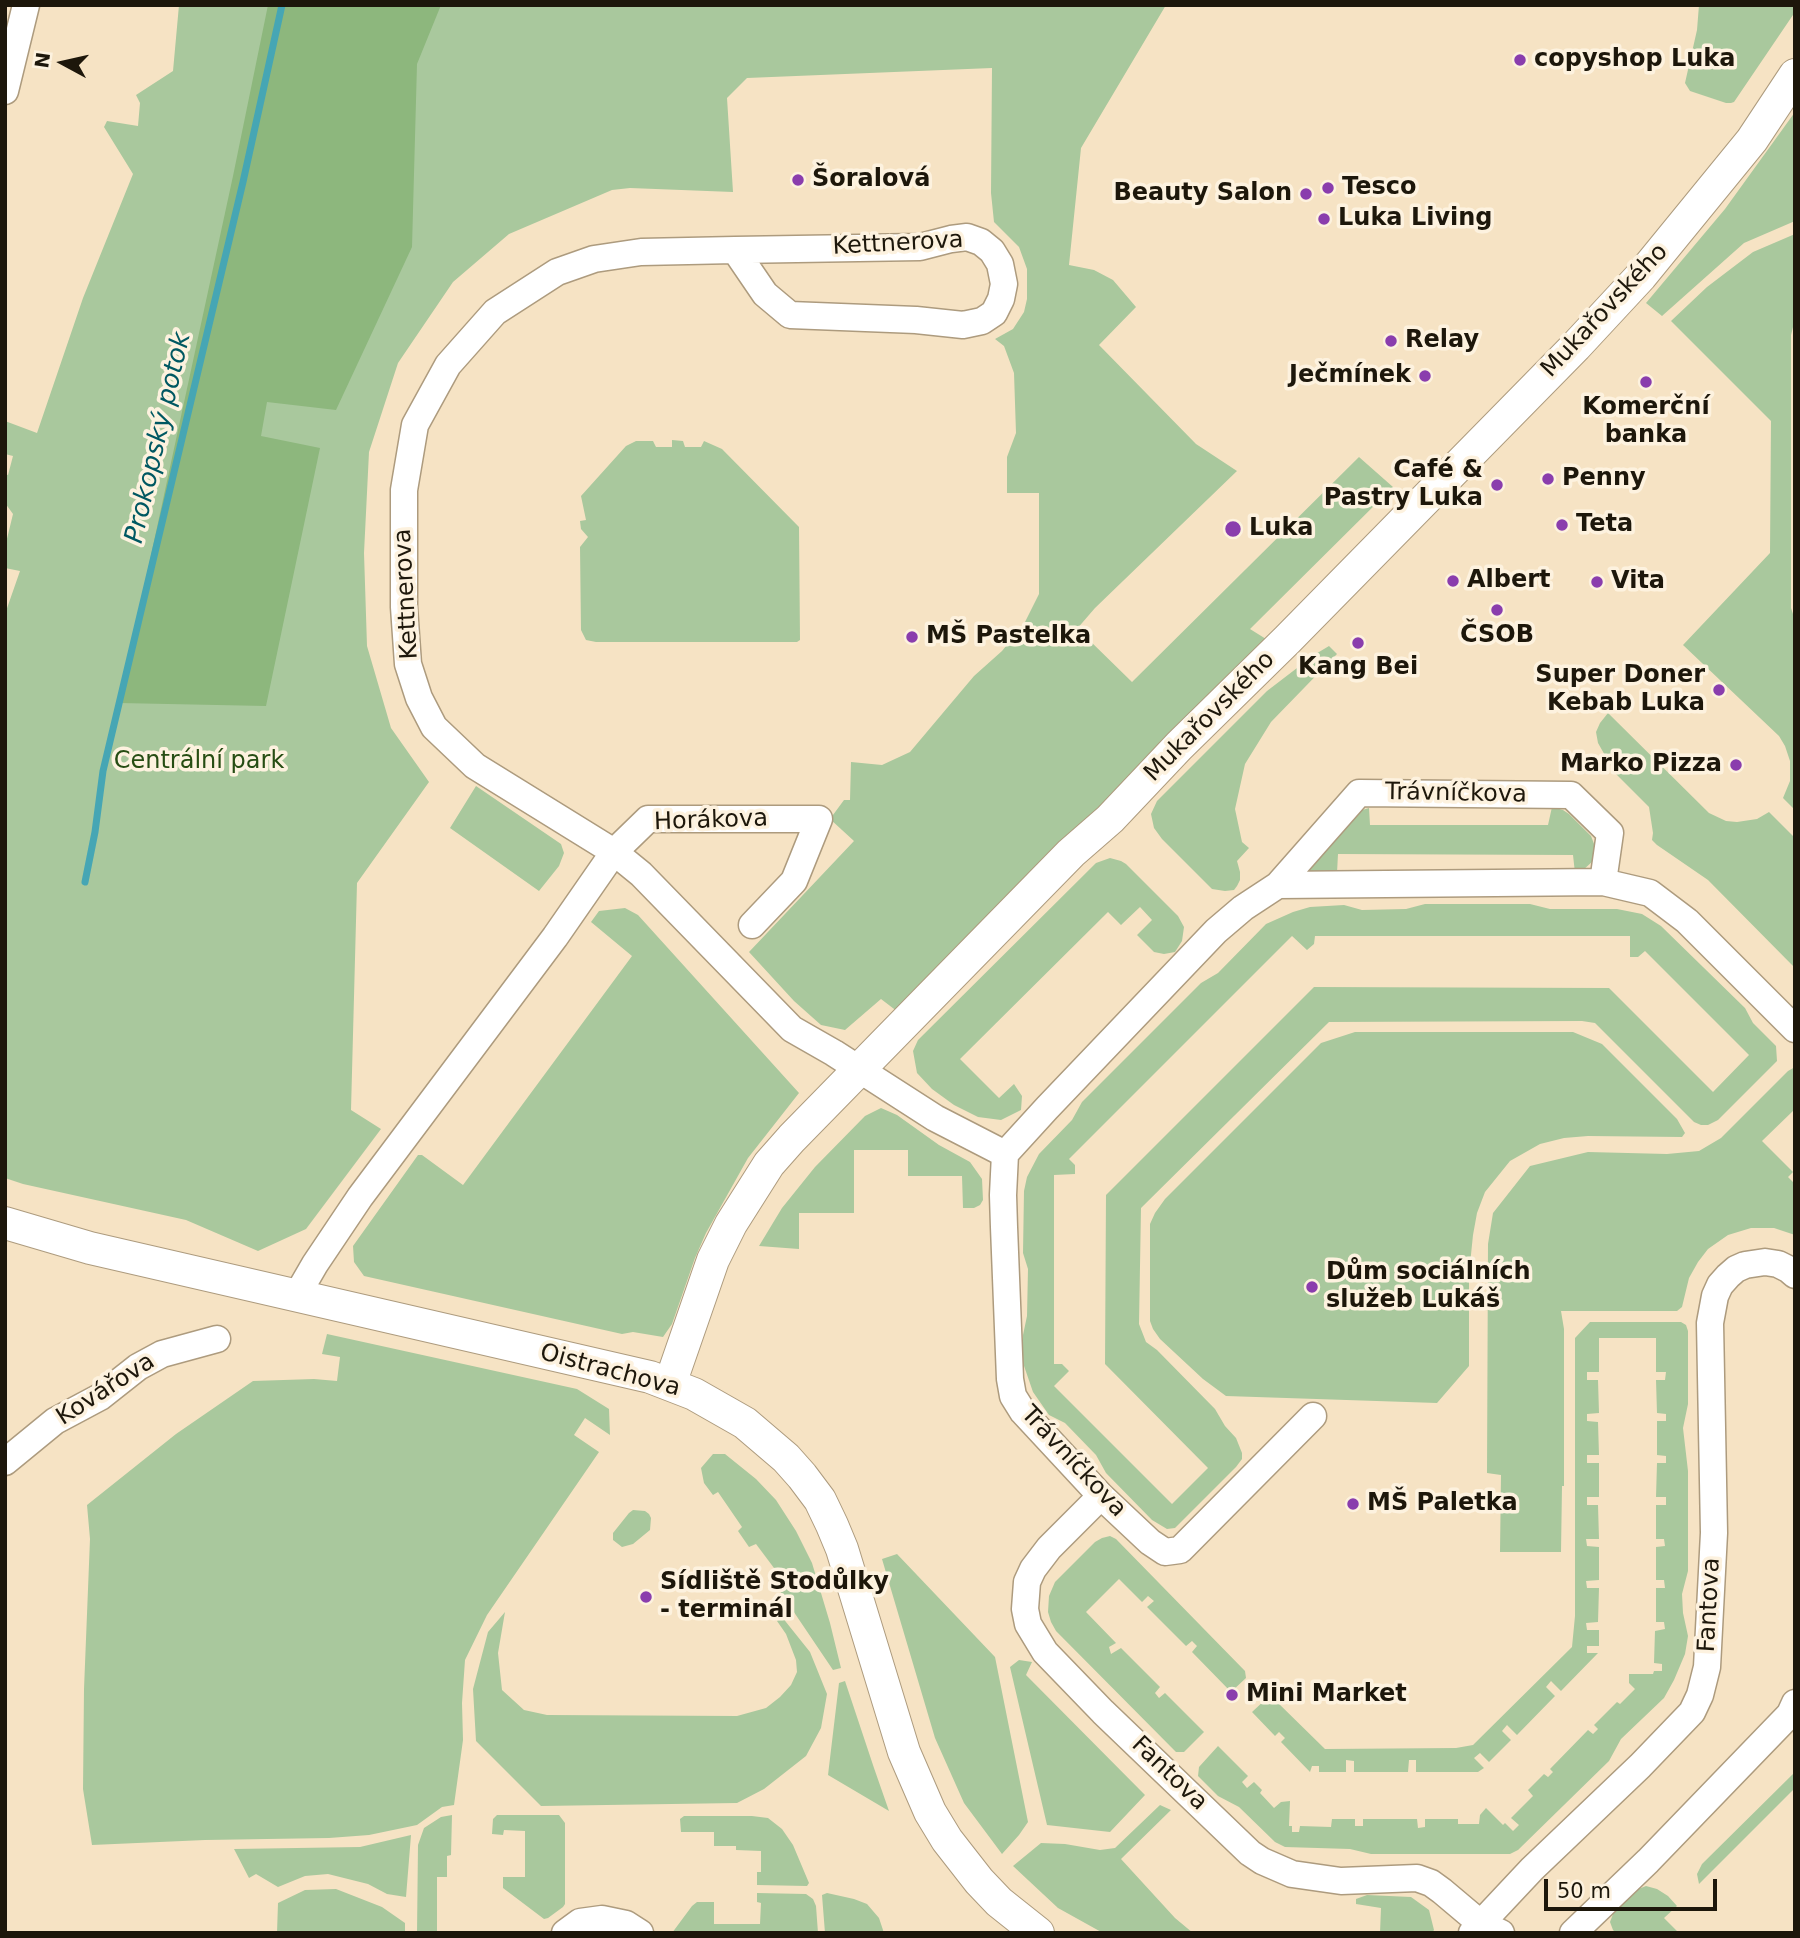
<!DOCTYPE html>
<html>
<head>
<meta charset="utf-8">
<style>
  body { margin:0 }
  #map { position:relative; width:1800px; height:1938px; overflow:hidden; background:#f6e3c4; font-family:"DejaVu Sans",sans-serif }
  canvas { display:block }
  .frame { position:absolute; inset:0; border:7px solid #1d170b; pointer-events:none }
  .north { position:absolute; left:28px; top:28px; width:70px; height:70px; -webkit-text-stroke:5px #fdf2df; paint-order:stroke; rotate:278deg; font-size:19px; font-weight:700; line-height:28px; text-align:center; color:#1d170b }
  .north::after { content:''; display:block; margin:auto; width:24px; height:32px; background:#1d170b; clip-path:polygon(50% 0,100% 100%,50% 72%,0 100%) }
  .scale { position:absolute; left:1544px; top:1879px; width:173px; height:32px; box-sizing:border-box; border:4px solid #1d170b; border-top:0; padding-left:9px; font-size:21px; line-height:24px; white-space:nowrap; color:#1d170b; -webkit-text-stroke:5px #fdf2df; paint-order:stroke }
</style>
</head>
<body>
<div id="map">
<canvas width="1800" height="1938"></canvas>
<div class="frame"></div>
<div class="north">N</div>
<div class="scale">50 m</div>
</div>
<script>
const ctx = document.querySelector('canvas').getContext('2d');
ctx.lineJoin = 'round';
function paint(path, color) {
  ctx.fillStyle = color;
  ctx.fill(path, 'evenodd');
}
function toPath(rows) {
  const path = new Path2D();
  for (const r of rows) {
    path.moveTo(r[0], r[1]);
    for (let i = 2; i < r.length; i += 2) path.lineTo(r[i], r[i + 1]);
  }
  return path;
}
function trace(path, color, width, dash) {
  ctx.strokeStyle = color;
  ctx.lineWidth = width;
  ctx.lineCap = dash ? 'butt' : 'round';
  ctx.setLineDash(dash || []);
  ctx.stroke(path);
}
function write(font, color, halo, rows, align = 'center') {
  ctx.font = font + ' "DejaVu Sans",sans-serif';
  ctx.lineWidth = 7;
  ctx.setLineDash([]);
  ctx.textBaseline = 'middle';
  ctx.strokeStyle = halo;
  ctx.fillStyle = color;
  for (const [text, x, y, turn = 0] of rows) {
    ctx.save();
    ctx.translate(x, y);
    ctx.rotate((+turn || 0) * Math.PI / 180);
    ctx.textAlign = isNaN(turn) ? turn : align;
    if (halo) ctx.strokeText(text, 0, 0);
    ctx.fillText(text, 0, 0);
    ctx.restore();
  }
}
const green = toPath([
  [179,5,1166,5,1081,148,1069,265,1094,270,1113,280,1136,307,1099,345,1196,444,1237,471,1095,608,1076,630,1086,637,1132,682,1359,457,1393,487,1250,629,1266,639,898,1012,881,999,845,1030,821,1025,794,1001,749,952,854,841,830,819,844,800,850,800,851,762,882,765,910,752,974,676,1002,651,1024,624,1039,594,1039,493,1007,493,1007,457,1016,433,1014,373,1004,346,995,339,1013,329,1024,312,1027,299,1027,269,1019,247,994,222,991,193,992,68,747,78,727,98,733,192,630,188,612,190,509,234,453,282,398,363,369,452,364,553,367,646,391,728,429,782,357,883,351,1110,381,1129,306,1229,258,1251,186,1220,23,1184,5,1178,5,614,20,571,5,568,5,547,13,514,5,503,5,474,8,475,13,456,5,454,5,421,37,433,83,298,133,174,104,127,107,121,138,126,140,103,136,95,173,71],
  [1699,5,1795,5,1795,12,1734,102,1731,103,1726,103,1690,91,1685,83,1697,30],
  [1795,112,1795,221,1744,243,1662,316,1646,303,1725,209],
  [1795,234,1795,319,1791,335,1791,608,1795,620,1795,810,1783,798,1790,781,1790,761,1785,746,1779,736,1683,645,1770,553,1771,421,1671,321,1707,287,1753,252],
  [672,440,683,441,685,447,701,447,704,441,722,449,799,527,800,640,797,642,596,642,586,640,581,630,580,547,588,537,581,529,580,521,586,520,581,496,626,446,636,441,653,441,656,447,672,447],
  [1329,646,1337,654,1271,722,1245,764,1235,809,1242,842,1249,848,1237,861,1240,872,1240,880,1237,886,1234,890,1225,891,1212,889,1162,839,1154,828,1151,814,1157,801,1267,691,1314,655],
  [1608,713,1709,813,1726,821,1737,822,1757,819,1769,812,1795,838,1795,968,1708,880,1657,845,1652,840,1653,833,1649,807,1615,773,1598,743,1596,732,1600,723],
  [476,786,561,844,564,853,559,866,539,891,450,828],
  [1552,807,1563,810,1569,814,1591,836,1596,849,1593,861,1582,871,1575,873,1573,855,1338,854,1337,873,1309,872,1307,864,1359,811,1369,808,1370,825,1548,825],
  [1110,858,1121,861,1126,864,1178,916,1184,927,1182,941,1175,952,1164,954,1154,952,1137,935,1152,920,1140,907,1121,925,1108,912,960,1059,999,1098,1014,1084,1022,1096,1021,1110,1001,1120,978,1117,954,1105,932,1089,917,1073,913,1051,918,1040,1096,863],
  [1425,904,1530,904,1550,909,1617,909,1642,914,1661,926,1745,1008,1753,1023,1776,1046,1777,1061,1718,1120,1708,1125,1701,1125,1694,1122,1595,1023,1582,1021,1329,1022,1141,1208,1139,1324,1146,1342,1157,1350,1215,1409,1225,1426,1236,1438,1242,1453,1242,1459,1236,1467,1175,1528,1167,1529,1152,1520,1106,1473,1096,1455,1065,1423,1049,1415,1033,1392,1023,1363,1023,1335,1027,1316,1028,1269,1023,1253,1024,1191,1027,1177,1039,1154,1072,1120,1082,1102,1201,983,1218,973,1266,924,1293,912,1310,907,1344,905,1362,910,1406,909],
  [1292,936,1307,950,1314,944,1315,936,1630,936,1630,957,1638,957,1645,951,1749,1055,1713,1092,1609,988,1314,987,1106,1195,1105,1364,1208,1468,1172,1504,1054,1386,1069,1371,1062,1364,1054,1364,1054,1175,1075,1174,1075,1165,1069,1159],
  [625,908,638,915,799,1093,748,1158,706,1233,695,1258,672,1324,663,1337,633,1332,622,1334,364,1276,354,1262,353,1246,418,1155,422,1155,463,1185,632,956,591,922,599,911],
  [1355,1032,1573,1032,1602,1044,1677,1119,1685,1133,1682,1137,1588,1136,1564,1138,1540,1144,1510,1161,1485,1192,1477,1213,1473,1235,1469,1274,1469,1366,1437,1403,1226,1396,1203,1379,1160,1339,1153,1329,1150,1321,1150,1224,1155,1213,1165,1199,1321,1043],
  [1795,1067,1795,1109,1762,1141,1793,1172,1788,1177,1793,1182,1795,1181,1795,1235,1774,1228,1751,1228,1728,1235,1708,1249,1698,1262,1689,1278,1682,1307,1677,1311,1561,1311,1564,1329,1564,1486,1562,1486,1561,1552,1500,1552,1501,1475,1487,1473,1488,1244,1493,1213,1530,1166,1588,1152,1667,1154,1699,1151,1721,1138,1788,1071],
  [881,1108,897,1115,939,1145,970,1162,982,1179,983,1200,980,1205,974,1208,963,1208,962,1176,908,1176,908,1150,854,1150,854,1213,799,1213,799,1249,759,1246,782,1208,815,1167,865,1116],
  [1590,1322,1681,1322,1686,1325,1688,1331,1688,1404,1683,1428,1688,1471,1688,1571,1682,1594,1683,1613,1688,1636,1685,1654,1674,1680,1664,1698,1621,1739,1609,1761,1518,1850,1510,1854,1371,1854,1350,1849,1285,1847,1275,1842,1239,1807,1218,1796,1198,1776,1199,1767,1218,1746,1248,1776,1242,1782,1247,1788,1254,1782,1262,1790,1260,1793,1274,1808,1281,1802,1290,1801,1289,1826,1292,1826,1292,1832,1299,1832,1300,1826,1331,1827,1332,1819,1355,1819,1355,1826,1363,1826,1363,1819,1417,1819,1418,1828,1425,1827,1425,1819,1458,1819,1458,1824,1479,1824,1480,1815,1486,1808,1503,1825,1505,1823,1513,1831,1519,1825,1511,1818,1533,1796,1528,1790,1544,1774,1548,1777,1553,1772,1550,1769,1588,1730,1593,1734,1598,1729,1594,1725,1617,1702,1620,1704,1635,1689,1629,1683,1629,1674,1653,1674,1654,1671,1662,1671,1662,1664,1654,1663,1655,1631,1665,1629,1664,1622,1656,1622,1656,1588,1665,1588,1664,1580,1656,1580,1656,1547,1665,1546,1664,1539,1656,1539,1656,1505,1666,1505,1666,1497,1656,1497,1657,1463,1666,1463,1666,1456,1657,1455,1657,1421,1666,1421,1666,1414,1657,1413,1656,1380,1665,1380,1666,1372,1656,1372,1656,1338,1599,1338,1599,1372,1587,1372,1587,1380,1598,1380,1599,1413,1587,1414,1587,1421,1598,1422,1599,1455,1587,1455,1587,1463,1599,1463,1599,1497,1587,1497,1587,1505,1598,1505,1599,1539,1586,1539,1587,1546,1599,1547,1599,1580,1586,1581,1587,1588,1599,1588,1598,1622,1586,1623,1587,1630,1599,1630,1599,1646,1587,1646,1587,1653,1598,1653,1561,1691,1551,1681,1546,1687,1555,1696,1517,1735,1507,1725,1502,1731,1511,1740,1489,1762,1480,1753,1474,1758,1484,1768,1478,1772,1416,1772,1416,1760,1409,1760,1408,1772,1354,1772,1354,1761,1346,1760,1346,1772,1319,1772,1319,1766,1312,1766,1310,1772,1281,1742,1285,1738,1279,1732,1275,1736,1252,1712,1266,1699,1274,1699,1325,1749,1456,1748,1473,1745,1572,1647,1575,1616,1575,1338],
  [327,1334,577,1389,609,1409,610,1435,585,1418,574,1435,599,1452,487,1615,465,1660,462,1703,463,1740,454,1805,442,1807,417,1825,369,1835,329,1838,205,1840,92,1845,83,1789,84,1689,90,1539,87,1505,176,1434,253,1381,314,1379,337,1381,340,1357,322,1354],
  [713,1454,725,1454,756,1479,776,1500,796,1531,812,1563,830,1623,841,1668,833,1670,777,1587,783,1580,756,1544,749,1547,738,1531,742,1527,718,1492,713,1495,704,1483,701,1468],
  [633,1510,645,1511,649,1514,651,1518,650,1530,633,1544,622,1547,613,1540,613,1533,629,1513],
  [1110,1536,1116,1539,1245,1671,1246,1678,1231,1692,1192,1652,1197,1646,1192,1641,1186,1646,1147,1607,1154,1601,1148,1596,1142,1602,1119,1579,1086,1612,1116,1643,1109,1647,1111,1654,1121,1648,1160,1687,1155,1693,1159,1698,1165,1693,1204,1732,1184,1752,1176,1752,1056,1631,1051,1622,1048,1612,1049,1596,1055,1582,1095,1542,1102,1538],
  [897,1554,995,1657,1028,1822,1019,1835,1002,1854,964,1803,935,1738,882,1559],
  [505,1612,498,1653,502,1690,524,1710,547,1715,737,1716,766,1708,780,1697,791,1685,797,1672,796,1660,786,1634,777,1621,782,1617,810,1652,827,1694,821,1728,806,1756,764,1789,737,1803,541,1806,476,1741,473,1689,488,1632],
  [1019,1660,1032,1662,1026,1675,1145,1795,1110,1832,1047,1825,1010,1667],
  [845,1681,874,1768,889,1811,828,1775,839,1683],
  [1795,1772,1795,1788,1699,1884,1697,1874,1702,1864],
  [1160,1805,1171,1810,1121,1859,1175,1918,1193,1933,1103,1933,1058,1908,1013,1866,1041,1843,1065,1844,1100,1850,1115,1848],
  [452,1815,451,1855,447,1856,447,1877,437,1877,437,1933,417,1933,418,1845,424,1828,441,1817],
  [497,1815,559,1815,565,1823,565,1904,563,1907,548,1918,544,1919,503,1888,503,1877,525,1877,525,1831,504,1830,503,1835,492,1834,493,1819],
  [684,1816,752,1816,768,1818,782,1829,793,1845,809,1883,807,1886,757,1885,757,1872,761,1872,761,1851,736,1850,736,1846,714,1846,714,1832,681,1832,680,1819],
  [411,1835,406,1897,387,1894,368,1884,328,1874,305,1876,278,1887,256,1874,249,1878,234,1849,360,1847],
  [1646,1886,1657,1889,1668,1896,1677,1906,1664,1918,1679,1933,1616,1933,1613,1930,1610,1922,1613,1914,1636,1890],
  [336,1889,382,1907,405,1923,405,1933,277,1933,278,1903,305,1890],
  [757,1893,806,1894,813,1899,816,1906,818,1933,672,1933,692,1906,697,1902,714,1902,714,1924,760,1924,761,1903,757,1902],
  [827,1893,854,1899,867,1904,879,1918,884,1933,825,1933,822,1895],
  [1367,1895,1411,1897,1429,1910,1434,1930,1432,1933,1380,1933,1381,1908,1356,1904,1356,1899]
]);
const forest = toPath([
  [268,5,441,5,417,64,412,247,336,410,267,402,261,436,320,448,266,706,119,703,233,176]
]);
const stream = toPath([
  [85,882,95,832,103,771,243,182,282,5]
]);
const minor = toPath([
  [5,91,26,5],
  [735,250,765,294,790,315,916,320,963,325,982,321,994,313,1001,299,1004,284,1000,264,992,251,981,242,967,237,951,239,920,247,735,250,641,252,594,259,557,272,495,312,448,365,415,425,404,490,404,607,408,664,419,698,434,727,475,766,614,852,641,874,792,1029,834,1053,935,1118,1005,1154],
  [1278,885,1603,882,1650,893,1687,921,1795,1029],
  [297,1295,315,1264,360,1197,555,937,614,852,648,819,819,819,794,881,752,925],
  [1313,1416,1180,1550,1165,1552,1150,1542,1101,1496,1023,1412,1013,1396,1010,1379,1004,1227,1003,1195,1005,1154,1047,1108,1216,931,1243,908,1278,885,1359,793,1571,795,1610,833,1603,882],
  [5,1462,55,1421,100,1397,138,1367,162,1354,217,1339],
  [1101,1496,1049,1548,1033,1569,1027,1582,1025,1609,1028,1624,1045,1652,1103,1712,1250,1853,1262,1861,1292,1874,1341,1881,1417,1878,1431,1883,1442,1891,1480,1923,1501,1933],
  [565,1933,580,1922,602,1919,626,1924,640,1933],
  [1472,1933,1532,1869,1640,1766,1692,1712,1700,1695,1707,1667,1714,1533,1710,1323,1715,1296,1720,1285,1728,1276,1736,1269,1745,1265,1765,1262,1778,1264,1788,1269,1795,1275],
  [1573,1933,1648,1861,1790,1714,1795,1703]
]);
const tertiary = toPath([
  [5,1223,90,1248,650,1377,694,1394,745,1423,786,1458,802,1476,820,1500,832,1525,842,1549,904,1752,930,1812,947,1840,979,1881,999,1902,1038,1933],
  [670,1384,713,1260,731,1224,769,1164,792,1138,1071,853,1110,819,1179,746,1287,640,1576,346,1641,276,1752,140,1795,75]
]);
const markers = [
  [1520,60,7,"#8a3dad"],
  [798,180,7,"#8a3dad"],
  [1328,188,7,"#8a3dad"],
  [1306,194,7,"#8a3dad"],
  [1324,219,7,"#8a3dad"],
  [1391,341,7,"#8a3dad"],
  [1425,376,7,"#8a3dad"],
  [1646,382,7,"#8a3dad"],
  [1548,479,7,"#8a3dad"],
  [1497,485,7,"#8a3dad"],
  [1562,525,7,"#8a3dad"],
  [1233,529,9,"#8a3dad"],
  [1453,581,7,"#8a3dad"],
  [1597,582,7,"#8a3dad"],
  [1497,610,7,"#8a3dad"],
  [912,637,7,"#8a3dad"],
  [1358,643,7,"#8a3dad"],
  [1719,690,7,"#8a3dad"],
  [1736,765,7,"#8a3dad"],
  [1312,1287,7,"#8a3dad"],
  [1353,1504,7,"#8a3dad"],
  [646,1597,7,"#8a3dad"],
  [1232,1695,7,"#8a3dad"]
];
const poiNames = [
  ["copyshop Luka",1534,60],
  ["Šoralová",812,180],
  ["Tesco",1342,188],
  ["Beauty Salon",1292,194,"right"],
  ["Luka Living",1338,219],
  ["Relay",1405,341],
  ["Ječmínek",1411,376,"right"],
  ["Komerční",1646,408,"center"],
  ["banka",1646,436,"center"],
  ["Café &",1483,471,"right"],
  ["Pastry Luka",1483,499,"right"],
  ["Penny",1562,479],
  ["Teta",1576,525],
  ["Luka",1249,529],
  ["Albert",1467,581],
  ["Vita",1611,582],
  ["ČSOB",1497,636,"center"],
  ["MŠ Pastelka",926,637],
  ["Kang Bei",1358,668,"center"],
  ["Super Doner",1705,676,"right"],
  ["Kebab Luka",1705,704,"right"],
  ["Marko Pizza",1722,765,"right"],
  ["Dům sociálních",1326,1273],
  ["služeb Lukáš",1326,1301],
  ["MŠ Paletka",1367,1504],
  ["Sídliště Stodůlky",660,1583],
  ["- terminál",660,1611],
  ["Mini Market",1246,1695]
];
const streetNames = [
  ["Kettnerova",898,244,-3],
  ["Mukařovského",1605,311,-47],
  ["Kettnerova",407,594,-93],
  ["Mukařovského",1210,717,-45],
  ["Trávníčkova",1456,794,1],
  ["Horákova",711,821,-2],
  ["Oistrachova",610,1371,15],
  ["Kovářova",106,1390,-33],
  ["Trávníčkova",1073,1462,47],
  ["Fantova",1710,1605,-87],
  ["Fantova",1169,1774,44]
];
const parkNames = [
  ["Centrální park",199,762]
];
const waterNames = [
  ["Prokopský potok",159,438,-77]
];
paint(green, '#a9c89d');
paint(forest, '#8db77d');
trace(stream, '#46a6b4', 7);
trace(minor, '#ad9b7e', 29);
trace(tertiary, '#ad9b7e', 34);
trace(minor, '#fff', 26);
trace(tertiary, '#fff', 32);
for (const [x, y, r, color] of markers) {
  const dot = new Path2D();
  dot.arc(x, y, r, 0, 2 * Math.PI);
  ctx.fillStyle = color;
  ctx.fill(dot);
  trace(dot, '#fdf2df', 2.5);
}
write('bold 24px', '#1d170b', '#fdf2df', poiNames, 'left');
write('24px', '#1d170b', '#fdf2df', streetNames);
write('24px', '#264d13', '#fdf2df', parkNames);
write('italic 26px', '#005862', '#fdf2df', waterNames);
</script>
</body>
</html>
